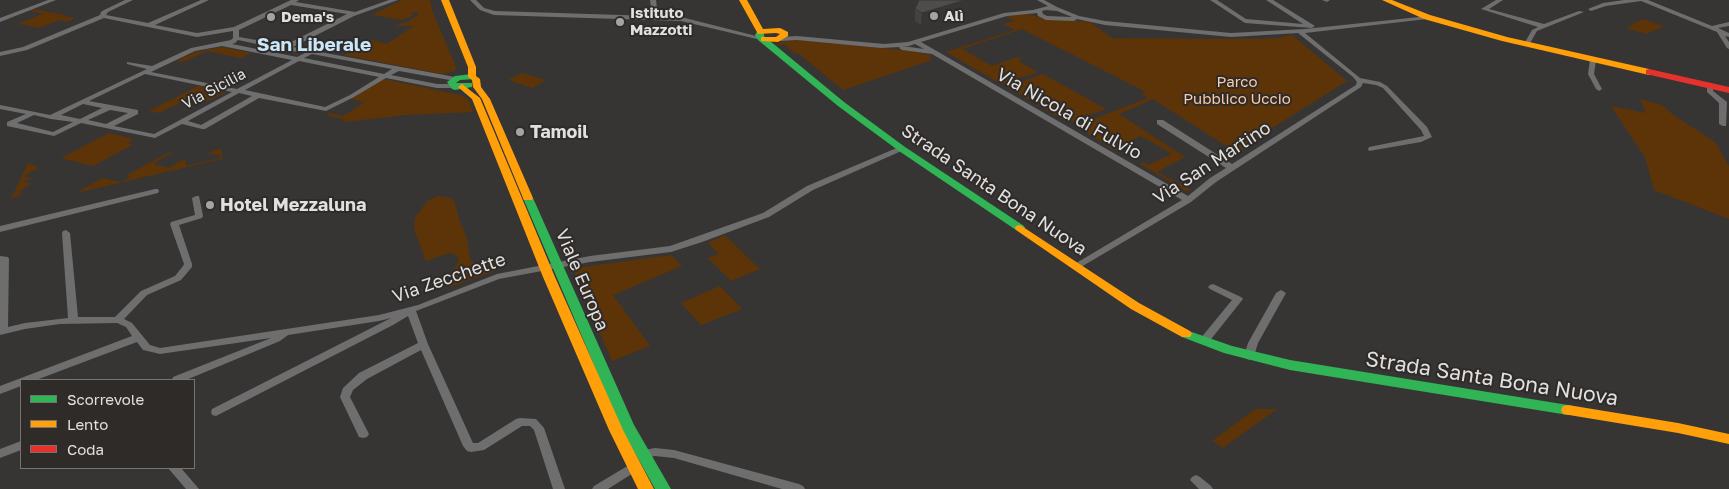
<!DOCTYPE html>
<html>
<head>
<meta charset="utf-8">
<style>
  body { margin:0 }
  #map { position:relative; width:1729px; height:489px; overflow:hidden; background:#373534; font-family:"Golos Text",sans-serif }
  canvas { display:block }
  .legend { position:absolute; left:20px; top:379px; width:175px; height:90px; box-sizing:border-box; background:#2e2b29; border:1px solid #767371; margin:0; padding:6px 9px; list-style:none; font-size:15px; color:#e2e0de }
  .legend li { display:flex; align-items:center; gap:10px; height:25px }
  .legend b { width:25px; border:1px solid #767371 }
</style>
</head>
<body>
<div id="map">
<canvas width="1729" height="489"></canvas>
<ul class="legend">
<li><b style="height:6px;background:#30b455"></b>Scorrevole</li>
<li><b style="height:6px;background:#ff9f0a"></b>Lento</li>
<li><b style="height:6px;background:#e5322d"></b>Coda</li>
</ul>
</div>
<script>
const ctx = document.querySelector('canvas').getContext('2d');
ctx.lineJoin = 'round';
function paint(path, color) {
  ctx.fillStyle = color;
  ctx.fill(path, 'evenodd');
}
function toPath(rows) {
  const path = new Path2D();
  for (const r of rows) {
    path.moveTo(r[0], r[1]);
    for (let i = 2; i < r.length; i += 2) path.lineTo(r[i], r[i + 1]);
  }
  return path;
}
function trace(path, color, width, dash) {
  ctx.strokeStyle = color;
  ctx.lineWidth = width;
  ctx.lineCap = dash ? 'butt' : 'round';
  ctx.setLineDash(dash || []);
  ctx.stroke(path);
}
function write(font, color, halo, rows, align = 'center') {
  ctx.font = font + ' "Golos Text",sans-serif';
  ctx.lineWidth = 4;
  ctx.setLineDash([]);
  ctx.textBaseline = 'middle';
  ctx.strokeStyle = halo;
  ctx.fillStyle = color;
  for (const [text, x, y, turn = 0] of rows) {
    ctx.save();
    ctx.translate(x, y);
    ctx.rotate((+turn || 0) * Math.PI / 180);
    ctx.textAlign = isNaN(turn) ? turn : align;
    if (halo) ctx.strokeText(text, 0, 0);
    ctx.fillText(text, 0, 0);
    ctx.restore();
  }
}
const green = toPath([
  [402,0,430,0,433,13,456,67,455,71,442,74,344,55,372,40,387,44,414,26,394,26,409,21,418,15,418,13,413,12,411,14,414,15,402,20,372,15],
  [32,9,65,15,64,16,75,18,67,22,59,20,39,28,21,24,5,29,43,14,29,10],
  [1014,14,1027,14,1045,19,1090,22,1112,38,1249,39,1278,38,1292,35,1347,81,1253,140,1253,143,1237,153,1153,99,1119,114,1185,157,1157,172,1192,190,1186,191,1140,164,1143,162,1148,165,1172,154,1141,136,1117,146,1121,149,1117,151,1075,126,1148,98,1142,94,1146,92,1022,29,962,49,992,66,1018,57,1022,59,1018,61,1038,72,1001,84,946,52,1015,30,1003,24,1015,21,1006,16],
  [1643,19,1664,26,1647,34,1626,28],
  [795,40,911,51,929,55,932,56,929,57,932,60,843,90,798,53,794,53,784,44,776,46,782,41],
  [222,47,251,53,241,58,207,51,183,62,176,61,195,52],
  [522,73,546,80,532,88,508,80],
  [1043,74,1106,109,1069,123,1007,87],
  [383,79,460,95,468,99,473,112,407,115,343,122,343,119,326,115,329,113,343,116,365,102,351,99],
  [198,86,226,92,206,102,187,99,159,113,149,111],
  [1640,99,1662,105,1672,114,1715,142,1729,166,1729,219,1654,190,1645,157,1611,106,1646,113],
  [109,133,134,139,128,143,132,145,93,166,61,158],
  [221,148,222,159,76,193,102,178,121,182,126,180,131,177,125,176,170,152,173,152,153,164,169,168,185,158,186,166,220,158,220,155,206,154],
  [28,163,36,166,37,169,24,176,35,179,29,179,22,182,31,183,19,192,23,193,11,199],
  [438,196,447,197,454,200,460,222,467,238,470,260,478,265,495,262,498,265,497,270,451,287,449,282,450,277,459,261,456,255,449,253,426,261,414,229,415,218,427,201],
  [725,235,743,253,760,269,731,281,708,258,719,254,708,243],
  [671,255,682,266,613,295,650,346,612,361,575,275,576,271,583,267],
  [720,286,742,309,701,325,681,303],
  [1255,409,1277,409,1223,448,1212,441]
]);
const street = toPath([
  [48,0,56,0,0,22,0,18,48,0],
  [125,0,133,0,108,12,106,15,148,23,201,0,209,0,155,25,197,33,234,27,291,0,299,0,296,2,355,12,389,0,398,0,354,16,293,47,455,77,458,79,455,81,399,71,391,75,437,84,452,84,455,86,452,88,437,88,386,78,354,97,326,111,259,98,205,129,202,129,182,124,155,138,81,123,54,136,7,126,7,122,26,114,0,109,0,105,50,115,147,69,127,64,127,62,152,66,191,48,231,40,233,38,233,31,197,37,104,18,27,50,0,56,0,52,23,47,100,15,101,12,104,10,125,0],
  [291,5,347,14,285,45,239,37,239,30,291,5],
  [238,40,285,50,305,53,297,57,232,44,235,43,238,40],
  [222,46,292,60,237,89,151,72,195,51,222,46],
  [312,54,392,69,384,74,304,58,312,54],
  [299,61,379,77,350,95,325,107,245,90,299,61],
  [145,74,232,92,154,134,114,126,138,114,138,110,89,101,145,74],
  [239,93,252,96,201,125,188,121,239,93],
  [83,104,102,108,80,119,61,115,83,104],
  [110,110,128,113,106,124,88,120,110,110],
  [34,115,51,119,73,122,53,132,17,123,34,115],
  [470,0,476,0,484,8,495,11,652,16,650,0,656,0,658,16,681,17,764,38,761,40,681,21,494,15,480,10,470,0],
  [1037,0,1044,0,1057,7,1079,16,1105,21,1231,33,1305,29,1429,16,1429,18,1427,19,1305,33,1360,78,1380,82,1387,86,1427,127,1432,137,1421,142,1369,151,1368,149,1369,147,1424,136,1421,130,1383,88,1376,85,1363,83,1361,87,1216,182,1191,202,1076,270,1071,267,1073,265,1182,200,932,54,902,50,899,48,900,47,881,48,797,40,780,41,777,39,780,37,797,36,884,44,908,42,1004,13,1033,10,1048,6,1037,0],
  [1046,10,1057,11,1072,17,1047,16,1043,14,1042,11,1046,10],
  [1037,13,1038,16,1046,20,1074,21,1077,19,1105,25,1231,37,1298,33,1353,77,1357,82,1356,85,1232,164,1163,120,1157,120,1157,124,1226,168,1210,178,1188,196,921,42,1007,16,1037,13],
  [915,44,924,49,903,46,909,46,915,44],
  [1210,0,1217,0,1246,19,1303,24,1266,0,1273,0,1315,26,1312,28,1245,23,1210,0],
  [1322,0,1330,0,1327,2,1322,0],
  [1496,0,1503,0,1489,9,1544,24,1579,11,1584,12,1537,31,1529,45,1527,46,1524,44,1532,30,1538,27,1481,9,1496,0],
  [1624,0,1648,0,1712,26,1729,22,1729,26,1718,28,1729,33,1729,37,1725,36,1729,42,1729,49,1727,48,1717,32,1641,1,1606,6,1591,11,1588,9,1603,3,1624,0],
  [1593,58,1596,60,1594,74,1602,89,1599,91,1596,89,1588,74,1590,60,1593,58],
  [1710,84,1713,86,1713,91,1727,102,1726,126,1723,126,1719,124,1719,103,1707,92,1707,86,1710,84],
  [899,147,905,147,906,149,813,190,769,217,702,242,671,252,590,262,499,279,416,311,428,344,473,443,478,443,516,419,520,418,536,419,544,428,565,489,553,489,534,430,530,426,522,426,484,450,471,452,467,451,463,446,421,350,367,379,353,390,350,397,369,434,367,437,363,438,359,437,340,397,343,388,359,373,418,343,408,316,393,325,216,416,212,415,211,412,212,409,391,318,379,321,288,335,280,341,186,380,172,380,173,377,271,338,160,354,143,350,137,342,36,380,21,380,21,386,0,394,0,386,132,336,126,327,117,323,60,324,25,329,0,335,0,256,8,257,9,259,8,327,25,323,68,318,62,233,63,231,66,230,70,233,78,317,115,317,141,291,175,276,183,266,184,264,170,224,171,222,195,215,192,198,196,196,199,196,203,216,202,218,179,225,192,264,192,267,181,280,147,295,124,319,132,323,150,345,160,348,379,315,418,305,497,274,590,256,670,246,763,213,807,186,899,147],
  [155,189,158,189,159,191,158,193,0,232,0,226,155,189],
  [1213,284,1241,297,1243,299,1208,343,1204,344,1200,343,1199,341,1200,339,1232,300,1210,289,1208,287,1210,285,1213,284],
  [1281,290,1286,293,1258,343,1254,356,1253,358,1249,360,1245,358,1244,356,1248,343,1276,293,1281,290],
  [21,441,21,450,0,458,0,449,21,441],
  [655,448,674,450,799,484,803,486,805,489,782,489,674,458,655,456,643,458,639,457,637,454,639,451,655,448],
  [634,462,638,464,640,467,638,470,608,489,592,489,594,486,634,462],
  [168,468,181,468,199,489,186,489,168,468],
  [1196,475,1200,477,1211,486,1213,489,1199,489,1190,480,1192,477,1196,475]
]);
const fast = toPath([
  [758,30,764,30,764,36,844,102,905,147,1024,226,1025,228,1024,230,1016,230,899,151,838,106,758,40,755,35,758,30],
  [472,74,476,77,475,79,460,80,456,83,472,83,472,87,455,90,452,89,447,82,455,76,472,74],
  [528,195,533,198,634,425,671,489,655,489,620,426,523,198,528,195],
  [1186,330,1232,346,1290,360,1568,405,1573,406,1575,410,1573,414,1568,415,1290,370,1224,353,1182,337,1180,334,1182,331,1186,330]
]);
const slow = toPath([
  [441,0,449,0,476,67,476,76,480,79,481,87,490,99,533,198,532,200,524,200,523,198,482,99,473,87,472,80,468,77,468,67,441,0],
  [739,0,747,0,763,29,780,28,788,32,788,36,778,42,761,41,761,37,776,37,780,34,776,33,758,34,739,0],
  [1382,0,1392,0,1430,15,1507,37,1649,69,1653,72,1649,75,1502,41,1424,19,1382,0],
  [462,84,480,98,555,277,623,430,654,489,638,489,609,430,543,277,472,99,458,87,462,84],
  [1020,225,1139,303,1190,331,1192,334,1190,337,1182,337,1131,309,1016,230,1015,228,1016,226,1020,225],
  [1568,405,1678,423,1729,434,1729,444,1678,433,1563,414,1561,410,1563,406,1568,405]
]);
const jam = toPath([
  [1649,69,1729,87,1729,93,1646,74,1646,70,1649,69]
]);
const wall = toPath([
  [915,9,969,10,921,25,915,21]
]);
const shadedWall = toPath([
  [965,0,970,0,969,10,921,25,922,13]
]);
const building = toPath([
  [919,0,965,0,922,13,915,9,919,0]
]);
const markers = [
  [934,16,5,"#a6a4a2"],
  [271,17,5,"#a6a4a2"],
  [620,22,5,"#a6a4a2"],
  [520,132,5,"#a6a4a2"],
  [210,205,5,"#a6a4a2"]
];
const farPoinames = [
  ["Istituto",630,13],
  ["Mazzotti",630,30],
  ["Alì",944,16],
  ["Dema's",281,17]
];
const farParknames = [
  ["Parco",1237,82],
  ["Pubblico Uccio",1237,99]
];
const farStreetnames = [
  ["Via Sicilia",214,89,-28]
];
const streetNames = [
  ["Via Nicola di Fulvio",1069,114,30],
  ["Via San Martino",1212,163,-33],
  ["Strada Santa Bona Nuova",994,190,34],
  ["Via Zecchette",449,278,-19],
  ["Viale Europa",582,280,67]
];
const poiNames = [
  ["Tamoil",530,132],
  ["Hotel Mezzaluna",220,205]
];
const farDistrictnames = [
  ["San Liberale",314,45]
];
const nearStreetnames = [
  ["Strada Santa Bona Nuova",1492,379,9]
];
paint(green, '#5d3407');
paint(street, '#6e6e6e');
paint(fast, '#30b455');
paint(slow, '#ff9f0a');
paint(jam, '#e5322d');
paint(wall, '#434241');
paint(shadedWall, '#373635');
paint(building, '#4e4d4c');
trace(building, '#373635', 1);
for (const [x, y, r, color] of markers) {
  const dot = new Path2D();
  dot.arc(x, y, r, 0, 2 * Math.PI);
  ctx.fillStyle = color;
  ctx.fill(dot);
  trace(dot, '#2e2b29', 2);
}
write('bold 15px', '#e2e0de', '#2e2b29', farPoinames, 'left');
write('15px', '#fccca7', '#2e2b29', farParknames);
write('15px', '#e2e0de', '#2e2b29', farStreetnames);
write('18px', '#e2e0de', '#2e2b29', streetNames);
write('bold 18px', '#e2e0de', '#2e2b29', poiNames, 'left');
write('bold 19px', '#c9e7f9', '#2e2b29', farDistrictnames);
write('21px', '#e2e0de', '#2e2b29', nearStreetnames);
</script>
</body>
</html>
